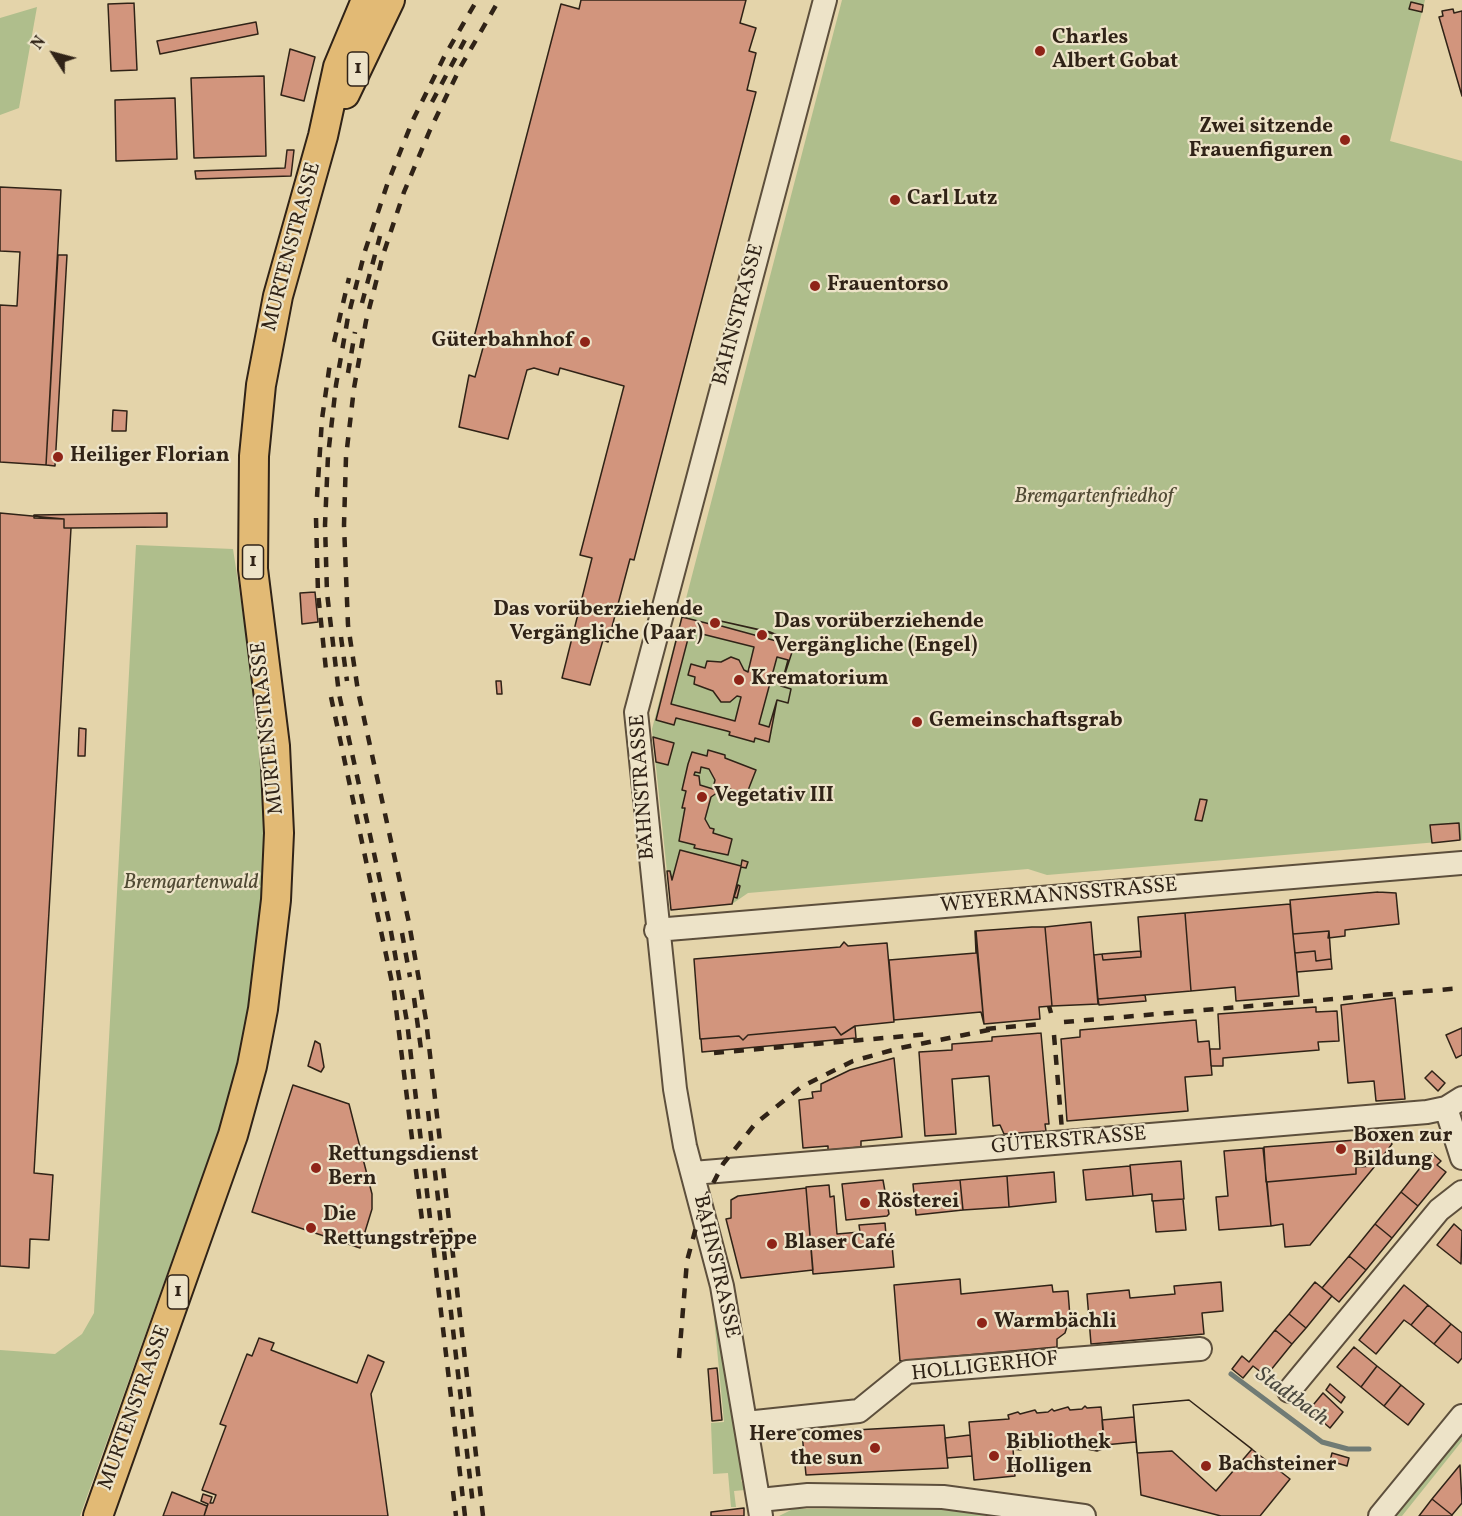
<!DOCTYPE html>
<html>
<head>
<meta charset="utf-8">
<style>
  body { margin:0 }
  #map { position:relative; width:1462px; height:1516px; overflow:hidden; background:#e4d4aa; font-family:Vollkorn,serif }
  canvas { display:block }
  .north { position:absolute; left:24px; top:24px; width:60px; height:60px; -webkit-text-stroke:4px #ede3c8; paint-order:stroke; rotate:306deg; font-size:16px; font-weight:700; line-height:24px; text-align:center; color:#302317 }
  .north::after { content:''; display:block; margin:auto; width:21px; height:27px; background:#302317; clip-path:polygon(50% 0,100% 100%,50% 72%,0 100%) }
</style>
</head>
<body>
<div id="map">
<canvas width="1462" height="1516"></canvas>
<div class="north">N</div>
</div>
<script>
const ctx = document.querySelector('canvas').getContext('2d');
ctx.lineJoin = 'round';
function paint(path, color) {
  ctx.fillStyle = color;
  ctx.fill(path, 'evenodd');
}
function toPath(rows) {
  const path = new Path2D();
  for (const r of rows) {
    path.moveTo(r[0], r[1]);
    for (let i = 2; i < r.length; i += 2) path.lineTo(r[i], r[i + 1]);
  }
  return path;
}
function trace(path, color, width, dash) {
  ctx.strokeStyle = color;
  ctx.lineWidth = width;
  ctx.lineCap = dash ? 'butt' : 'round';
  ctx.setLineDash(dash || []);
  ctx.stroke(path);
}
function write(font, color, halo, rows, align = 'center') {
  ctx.font = font + ' Vollkorn,serif';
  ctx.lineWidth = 4.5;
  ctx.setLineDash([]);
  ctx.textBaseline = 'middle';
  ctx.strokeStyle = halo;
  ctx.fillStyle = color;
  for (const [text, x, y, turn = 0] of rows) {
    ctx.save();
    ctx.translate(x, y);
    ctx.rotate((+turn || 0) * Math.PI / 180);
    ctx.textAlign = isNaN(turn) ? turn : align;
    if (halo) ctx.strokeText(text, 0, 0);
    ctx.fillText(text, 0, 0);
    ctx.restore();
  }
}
const green = toPath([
  [842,0,1425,0,1390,141,1462,161,1462,840,1047,875,1028,869,748,893,732,904,671,910,652,729],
  [37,7,19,108,0,115,0,18],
  [136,545,233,549,261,733,266,853,257,971,244,1040,223,1118,80,1516,0,1516,0,1350,55,1354,82,1334,94,1313],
  [709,1265,748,1475,741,1480,745,1490,734,1491,736,1507,731,1507,728,1473,713,1474,711,1423,724,1422],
  [1462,1433,1462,1441,1402,1516,1392,1516],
  [921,1508,1005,1516,779,1516,793,1509]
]);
const stream = toPath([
  [1231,1374,1322,1442,1348,1449,1369,1449]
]);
const building = toPath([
  [581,0,746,0,740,23,756,28,749,51,756,53,747,90,756,92,634,560,630,559,608,642,603,640,590,685,562,678,592,558,580,555,624,386,560,368,558,375,534,368,527,370,508,439,459,427,469,375,475,377,484,344,473,341,561,4,579,9,581,0],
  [1411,2,1423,5,1422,12,1409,9,1411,2],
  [134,3,137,70,111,71,108,4,134,3],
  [1453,9,1454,13,1462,11,1462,96,1439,17,1443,16,1442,11,1453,9],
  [256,22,258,34,160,54,157,41,256,22],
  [290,49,315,57,304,101,281,95,290,49],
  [264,76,266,156,194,158,191,78,264,76],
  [175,98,177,159,116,161,115,100,175,98],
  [287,150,294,150,291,176,196,179,195,171,285,168,287,150],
  [0,187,61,190,46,465,0,462,0,305,17,306,20,252,0,251,0,187],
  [58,255,67,255,55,466,46,465,58,255],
  [113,410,127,411,126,431,112,431,113,410],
  [0,513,64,519,64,528,71,528,34,1173,53,1175,49,1240,30,1239,29,1268,0,1266,0,513],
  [167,513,167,527,71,528,64,528,64,519,34,518,34,515,167,513],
  [315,592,318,622,302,624,300,593,315,592],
  [682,617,714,625,716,620,764,631,782,637,780,642,794,646,781,686,791,689,788,703,777,700,769,742,755,738,754,742,729,735,730,732,727,731,676,718,674,725,656,720,682,617],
  [690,631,754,647,748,672,744,670,739,660,731,657,721,662,707,661,705,668,691,664,688,675,695,677,694,684,713,691,721,702,730,702,737,696,741,697,735,721,671,704,690,631],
  [716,620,770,632,782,637,780,642,714,624,716,620],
  [777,657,788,660,781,686,791,689,788,703,777,700,769,727,759,724,777,657],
  [496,681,501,681,502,694,497,694,496,681],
  [79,728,86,729,85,756,78,756,79,728],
  [653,737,674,743,668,765,656,762,653,737],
  [708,750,725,755,725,758,756,770,747,793,738,791,737,794,737,791,722,787,721,790,711,797,705,819,710,828,714,829,713,833,732,839,728,855,694,848,695,845,679,841,685,808,682,808,686,791,682,790,688,764,692,752,707,756,708,750],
  [701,767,709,769,715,780,713,789,700,785,699,776,694,775,695,772,700,773,701,767],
  [1200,799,1207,800,1202,821,1195,820,1200,799],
  [1459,823,1460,840,1432,843,1430,825,1459,823],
  [680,850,741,866,742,860,748,862,746,868,741,867,732,904,671,910,667,871,670,871,672,880,680,850],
  [738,885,740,886,737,898,734,897,738,885],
  [1378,892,1396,893,1399,924,1345,930,1345,936,1328,938,1329,931,1293,934,1290,900,1378,892],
  [1290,904,1299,996,1236,1001,1235,987,1191,991,1185,913,1290,904],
  [1185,913,1191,991,1098,999,1094,955,1102,954,1103,960,1141,957,1138,917,1185,913],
  [1091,922,1098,1004,1052,1006,1045,927,1091,922],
  [1032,927,1045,927,1052,1006,1039,1007,1040,1019,984,1024,976,931,1032,927],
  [975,931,984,1024,981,1012,894,1020,889,960,976,953,975,931],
  [1329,931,1331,959,1316,961,1315,951,1295,953,1293,934,1329,931],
  [844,942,848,946,887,943,894,1022,855,1026,841,1035,835,1027,748,1035,743,1040,739,1036,700,1039,694,959,840,947,844,942],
  [1141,951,1141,957,1103,960,1102,954,1141,951],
  [1315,951,1316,961,1331,959,1332,969,1297,972,1299,996,1295,953,1315,951],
  [1145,995,1146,1001,1099,1005,1098,999,1145,995],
  [1395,998,1405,1099,1376,1101,1374,1081,1348,1083,1341,1005,1395,998],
  [1316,1007,1316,1012,1337,1011,1339,1041,1318,1042,1319,1050,1223,1058,1223,1066,1211,1066,1210,1049,1220,1049,1218,1014,1316,1007],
  [1196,1020,1198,1042,1209,1041,1212,1075,1185,1077,1188,1111,1067,1121,1061,1039,1080,1037,1080,1030,1196,1020],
  [855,1026,856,1038,702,1052,701,1039,739,1036,743,1040,748,1035,835,1027,841,1035,855,1026],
  [1462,1028,1462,1055,1456,1058,1446,1035,1462,1028],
  [1041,1033,1049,1124,1045,1124,1046,1131,1004,1134,1000,1125,993,1126,989,1076,952,1079,956,1134,925,1136,919,1052,952,1050,952,1044,992,1041,992,1037,1041,1033],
  [315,1041,320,1044,324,1067,321,1072,308,1066,315,1041],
  [894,1058,902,1137,861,1141,861,1147,828,1150,828,1146,803,1148,799,1100,813,1098,812,1092,821,1091,821,1084,850,1070,894,1058],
  [1432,1071,1445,1083,1438,1091,1425,1078,1432,1071],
  [293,1085,349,1104,372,1194,372,1209,360,1248,252,1212,293,1085],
  [1382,1138,1390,1140,1392,1144,1375,1166,1356,1167,1356,1174,1266,1182,1264,1147,1382,1138],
  [1263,1148,1271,1226,1219,1230,1216,1197,1228,1196,1224,1151,1263,1148],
  [1432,1153,1441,1161,1437,1165,1446,1172,1418,1206,1401,1192,1432,1153],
  [1181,1161,1184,1199,1152,1201,1152,1194,1133,1196,1130,1165,1181,1161],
  [1130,1166,1133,1196,1086,1200,1083,1170,1130,1166],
  [1375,1166,1310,1245,1285,1247,1283,1224,1271,1226,1267,1182,1356,1174,1356,1167,1375,1166],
  [1054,1172,1056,1202,1009,1207,1007,1176,1054,1172],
  [1007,1176,1009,1207,963,1210,960,1180,1007,1176],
  [883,1180,889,1214,887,1216,846,1220,842,1184,883,1180],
  [960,1180,963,1210,916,1215,913,1184,960,1180],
  [829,1185,830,1197,834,1196,837,1234,860,1232,859,1225,885,1223,886,1235,891,1235,894,1267,813,1274,806,1187,829,1185],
  [806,1188,813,1270,741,1278,726,1219,731,1218,731,1200,738,1196,806,1188],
  [1401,1192,1418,1206,1392,1238,1375,1224,1401,1192],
  [1183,1199,1186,1230,1156,1232,1153,1201,1183,1199],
  [1375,1224,1392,1238,1366,1270,1349,1256,1375,1224],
  [1454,1224,1462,1231,1461,1264,1437,1245,1454,1224],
  [1349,1256,1366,1270,1339,1302,1322,1288,1349,1256],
  [960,1279,961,1294,1052,1285,1053,1292,1068,1291,1070,1317,1065,1333,1057,1339,1057,1347,900,1361,894,1285,960,1279],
  [1221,1282,1223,1311,1202,1313,1204,1334,1091,1344,1087,1294,1129,1290,1130,1298,1175,1294,1174,1286,1221,1282],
  [1315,1282,1332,1296,1306,1328,1289,1314,1315,1282],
  [1404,1285,1428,1305,1411,1325,1404,1320,1376,1354,1359,1340,1404,1285],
  [1428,1305,1451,1324,1434,1344,1411,1325,1428,1305],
  [1289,1314,1306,1328,1292,1344,1275,1330,1289,1314],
  [1451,1324,1462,1333,1462,1358,1458,1363,1434,1344,1451,1324],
  [1275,1330,1292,1344,1266,1376,1253,1366,1243,1378,1232,1369,1242,1356,1249,1362,1275,1330],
  [259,1338,274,1343,271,1350,357,1383,368,1355,384,1362,371,1394,388,1516,204,1516,208,1504,201,1501,203,1494,212,1497,210,1503,213,1503,216,1495,202,1490,226,1426,220,1424,247,1354,252,1356,259,1338],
  [1354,1347,1377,1366,1361,1387,1337,1367,1354,1347],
  [1377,1366,1401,1385,1384,1406,1361,1387,1377,1366],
  [717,1368,722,1420,712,1421,708,1369,717,1368],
  [1330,1384,1345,1397,1341,1403,1326,1390,1330,1384],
  [1401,1385,1424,1404,1408,1425,1384,1406,1401,1385],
  [1323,1393,1343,1412,1330,1428,1309,1410,1323,1393],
  [1189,1400,1290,1479,1260,1516,1221,1516,1141,1495,1133,1405,1189,1400],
  [1189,1400,1252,1449,1216,1491,1172,1451,1137,1453,1133,1405,1189,1400],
  [1085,1406,1087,1408,1101,1407,1105,1448,1097,1451,1087,1449,1086,1442,1073,1443,1071,1446,1067,1444,1056,1445,1055,1448,1039,1446,1038,1449,1034,1447,1023,1448,1021,1450,1013,1449,1015,1476,974,1480,969,1422,1009,1419,1008,1415,1018,1412,1020,1414,1035,1410,1037,1413,1048,1412,1052,1409,1054,1411,1068,1407,1070,1410,1082,1409,1085,1406],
  [1134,1417,1136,1442,1104,1445,1102,1420,1134,1417],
  [944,1425,948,1468,806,1475,802,1433,944,1425],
  [970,1435,972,1456,947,1458,945,1438,970,1435],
  [1332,1453,1349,1458,1347,1466,1330,1461,1332,1453],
  [1460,1465,1462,1503,1452,1515,1432,1499,1460,1465],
  [172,1492,207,1506,204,1516,163,1516,172,1492],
  [1432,1499,1452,1515,1452,1516,1419,1516,1432,1499],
  [744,1508,744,1516,711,1516,711,1512,744,1508]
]);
const minor = toPath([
  [656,930,1462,863],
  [1446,1108,1462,1158],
  [693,1173,1427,1112,1446,1108,1462,1098],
  [1289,1391,1439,1210,1462,1192],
  [746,1423,859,1411,907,1372,1200,1349],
  [760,1500,808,1495,943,1497,1084,1516],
  [761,1516,722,1286,685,1146,675,1089,636,712,825,0],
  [1380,1516,1462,1416]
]);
const major = toPath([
  [345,94,390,0],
  [98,1516,233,1135,252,1066,263,1009,276,900,279,833,275,746,253,569,254,456,261,385,278,296,323,136,338,67,366,0]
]);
const rail = toPath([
  [432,102,467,36],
  [362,303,380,236],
  [334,342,349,278],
  [348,373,355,332],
  [317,497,322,419,330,363],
  [316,518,318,593,326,670],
  [341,637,347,681],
  [331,697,394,992,422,1220],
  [402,933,410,977],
  [414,998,421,1049],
  [1049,1006,1051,1013],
  [1064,1022,1462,988],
  [986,1029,1042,1024],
  [1054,1035,1063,1142],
  [714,1053,930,1034],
  [428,1111,473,1505],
  [679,1358,687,1261,702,1205,723,1164,755,1124,801,1087,853,1061,900,1048,993,1029],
  [453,1491,456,1516],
  [465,1516,407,1022,390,926,339,694,327,593,325,525,328,456,336,385,348,317,365,251,387,185,412,122,444,57,477,0],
  [483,1516,426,1020,409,923,358,691,348,625,344,525,346,457,354,388,366,321,383,255,404,192,430,130,461,66,499,0]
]);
const markers = [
  [1040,51,6,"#8f2418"],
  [1345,140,6,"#8f2418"],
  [895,200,6,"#8f2418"],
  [815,286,6,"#8f2418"],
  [585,342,6,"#8f2418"],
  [58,457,6,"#8f2418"],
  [715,623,6,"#8f2418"],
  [762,635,6,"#8f2418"],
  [739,680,6,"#8f2418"],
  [917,722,6,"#8f2418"],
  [702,797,6,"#8f2418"],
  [1341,1149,6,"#8f2418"],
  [316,1168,6,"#8f2418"],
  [865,1203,6,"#8f2418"],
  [311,1228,6,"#8f2418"],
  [772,1244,6,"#8f2418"],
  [982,1323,6,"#8f2418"],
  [875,1448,6,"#8f2418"],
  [994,1456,6,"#8f2418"],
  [1206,1466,6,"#8f2418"]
];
const shields = [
  [358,69,21],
  [253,562,21],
  [178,1292,21]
];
const shieldNames = [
  ["1",358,69],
  ["1",253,562],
  ["1",178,1292]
];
const poiNames = [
  ["Charles",1052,39],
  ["Albert Gobat",1052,63],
  ["Zwei sitzende",1333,128,"right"],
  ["Frauenfiguren",1333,152,"right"],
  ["Carl Lutz",907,200],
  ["Frauentorso",827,286],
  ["Güterbahnhof",573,342,"right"],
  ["Heiliger Florian",70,457],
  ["Das vorüberziehende",703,611,"right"],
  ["Vergängliche (Paar)",703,635,"right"],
  ["Das vorüberziehende",774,623],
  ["Vergängliche (Engel)",774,647],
  ["Krematorium",751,680],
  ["Gemeinschaftsgrab",929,722],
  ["Vegetativ III",714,797],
  ["Boxen zur",1353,1137],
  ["Bildung",1353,1161],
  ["Rettungsdienst",328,1156],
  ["Bern",328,1180],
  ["Rösterei",877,1203],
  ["Die",323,1216],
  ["Rettungstreppe",323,1240],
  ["Blaser Café",784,1244],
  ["Warmbächli",994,1323],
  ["Here comes",863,1436,"right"],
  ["the sun",863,1460,"right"],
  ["Bibliothek",1006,1444],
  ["Holligen",1006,1468],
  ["Bachsteiner",1218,1466]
];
const streetNames = [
  ["MURTENSTRASSE",293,247,-75],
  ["BAHNSTRASSE",740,315,-75],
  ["MURTENSTRASSE",269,728,-96],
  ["BAHNSTRASSE",644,787,-94],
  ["WEYERMANNSSTRASSE",1059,897,-5],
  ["GÜTERSTRASSE",1069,1142,-5],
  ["BAHNSTRASSE",715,1267,77],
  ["HOLLIGERHOF",985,1368,-6],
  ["MURTENSTRASSE",136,1408,-70]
];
const parkNames = [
  ["Bremgartenfriedhof",1094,498],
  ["Bremgartenwald",191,884]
];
const waterNames = [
  ["Stadtbach",1291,1398,36]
];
paint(green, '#afbe8c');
trace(stream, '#707b75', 5);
paint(building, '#d2957d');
trace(building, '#302317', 1.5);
trace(minor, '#5d4f3c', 26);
trace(major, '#302317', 32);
trace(minor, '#ede3c8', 22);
trace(major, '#e2ba75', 28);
trace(rail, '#302317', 4.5, [10, 10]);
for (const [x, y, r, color] of markers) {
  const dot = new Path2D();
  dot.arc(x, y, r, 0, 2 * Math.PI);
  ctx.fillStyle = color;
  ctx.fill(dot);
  trace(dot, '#ede3c8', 2);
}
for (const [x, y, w] of shields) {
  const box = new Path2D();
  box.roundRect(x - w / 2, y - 17, w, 34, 4.5);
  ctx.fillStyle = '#ede3c8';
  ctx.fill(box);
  trace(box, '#302317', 1.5);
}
write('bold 20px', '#302317', null, shieldNames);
write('bold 21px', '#302317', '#ede3c8', poiNames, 'left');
write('21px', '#302317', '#ede3c8', streetNames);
write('italic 21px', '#504a34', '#ede3c8', parkNames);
write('italic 22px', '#4a483e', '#ede3c8', waterNames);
</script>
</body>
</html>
